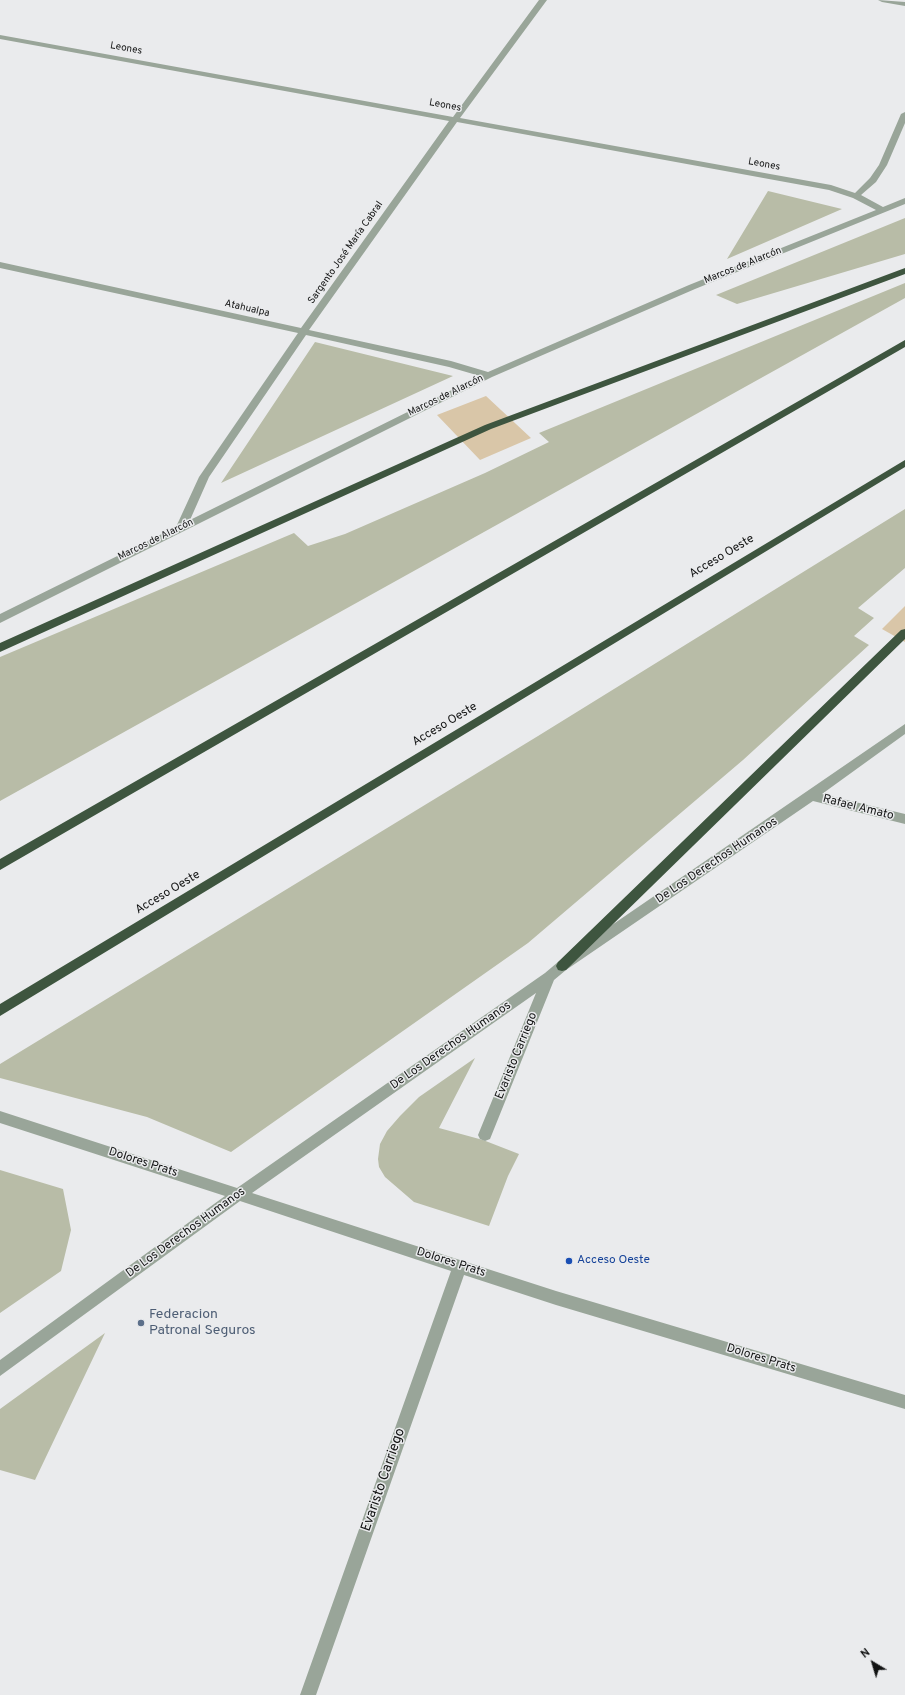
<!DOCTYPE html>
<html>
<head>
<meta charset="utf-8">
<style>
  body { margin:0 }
  #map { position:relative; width:905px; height:1695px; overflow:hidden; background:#eaebed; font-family:Overpass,sans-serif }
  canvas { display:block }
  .north { position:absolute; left:853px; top:1643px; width:40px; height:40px; -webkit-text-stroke:3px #eaebed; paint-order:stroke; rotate:322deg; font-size:11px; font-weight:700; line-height:16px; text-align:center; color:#121313 }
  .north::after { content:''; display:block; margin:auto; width:14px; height:18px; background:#121313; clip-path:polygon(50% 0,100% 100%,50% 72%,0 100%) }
</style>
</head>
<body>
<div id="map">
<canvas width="905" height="1695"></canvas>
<div class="north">N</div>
</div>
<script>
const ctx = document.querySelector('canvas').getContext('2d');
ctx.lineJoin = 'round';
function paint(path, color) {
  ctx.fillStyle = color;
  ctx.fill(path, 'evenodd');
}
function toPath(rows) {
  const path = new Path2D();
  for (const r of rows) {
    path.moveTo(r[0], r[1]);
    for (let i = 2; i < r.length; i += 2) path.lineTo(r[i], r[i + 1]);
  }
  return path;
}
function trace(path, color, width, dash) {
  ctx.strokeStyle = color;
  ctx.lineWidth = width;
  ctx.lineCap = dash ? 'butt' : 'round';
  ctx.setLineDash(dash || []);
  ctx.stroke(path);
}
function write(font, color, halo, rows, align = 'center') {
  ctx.font = font + ' Overpass,sans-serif';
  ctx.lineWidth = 3;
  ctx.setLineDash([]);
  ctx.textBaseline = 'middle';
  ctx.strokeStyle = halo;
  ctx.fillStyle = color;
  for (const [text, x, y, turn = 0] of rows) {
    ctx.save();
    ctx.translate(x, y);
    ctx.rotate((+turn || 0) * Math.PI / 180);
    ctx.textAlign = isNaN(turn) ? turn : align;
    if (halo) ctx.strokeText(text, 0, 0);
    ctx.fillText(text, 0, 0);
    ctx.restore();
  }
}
const green = toPath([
  [768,191,842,209,727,259],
  [905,218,905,254,737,304,716,295],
  [905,283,905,298,0,801,0,657,294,533,308,546,345,534,485,473,549,442,539,433],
  [315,342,453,376,221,483],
  [905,509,905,568,858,608,874,618,854,636,869,645,743,760,528,943,231,1152,147,1117,0,1078,0,1064,538,736],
  [475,1058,439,1128,483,1140,519,1154,508,1176,489,1226,414,1202,385,1177,379,1167,378,1159,380,1144,387,1131,400,1116,419,1097],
  [0,1170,63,1189,71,1230,61,1271,0,1313],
  [105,1333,35,1480,0,1470,0,1409]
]);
const building = toPath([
  [486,396,531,438,480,460,437,415],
  [905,606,905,642,882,629]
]);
const minor = toPath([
  [539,0,547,0,460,118,831,185,855,193,870,178,879,165,901,114,905,112,905,123,887,165,876,182,861,195,883,207,905,198,905,204,695,289,492,377,0,623,0,614,176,527,199,477,298,333,0,268,0,262,301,328,449,121,0,39,0,35,453,117,539,0],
  [457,122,829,190,853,198,876,210,689,285,488,372,451,361,309,330,457,122],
  [306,335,449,367,480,376,190,520,209,477,306,335],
  [878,0,905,2,905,6,882,2,878,0],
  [905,724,905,734,822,794,905,814,905,824,813,801,566,970,554,980,490,1139,485,1141,480,1139,478,1135,536,993,252,1193,556,1291,905,1395,905,1409,556,1305,464,1275,316,1695,300,1695,451,1271,240,1201,0,1376,0,1360,225,1196,0,1123,0,1111,237,1188,545,973,558,962,905,724]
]);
const highway = toPath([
  [905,268,905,274,491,429,0,652,0,643,485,425,905,268],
  [905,340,905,347,0,870,0,859,905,340],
  [905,460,905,467,0,1016,0,1004,905,460],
  [905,629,905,639,566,970,562,971,558,970,556,966,558,962,901,630,905,629]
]);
const markers = [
  [569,1261,4,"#1a4fb4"],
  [141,1323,4,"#5c6f8a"]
];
const farStreetnames = [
  ["Leones",126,49,10],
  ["Leones",445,106,10],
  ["Leones",764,165,10],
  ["Sargento José María Cabral",346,253,-55],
  ["Marcos de Alarcón",743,266,-22],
  ["Atahualpa",247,309,13],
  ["Marcos de Alarcón",446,396,-26],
  ["Marcos de Alarcón",156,540,-26]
];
const streetNames = [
  ["Acceso Oeste",722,557,-31],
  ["Acceso Oeste",445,725,-31],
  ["Rafael Amato",858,808,14],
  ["De Los Derechos Humanos",717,861,-34],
  ["Acceso Oeste",168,893,-31],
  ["De Los Derechos Humanos",451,1046,-35],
  ["Evaristo Carriego",517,1056,-68],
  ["Dolores Prats",143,1163,18],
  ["De Los Derechos Humanos",186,1233,-36],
  ["Dolores Prats",451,1263,18],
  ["Dolores Prats",761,1359,17]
];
const transitNames = [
  ["Acceso Oeste",577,1261]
];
const nearServicenames = [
  ["Federacion",149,1315],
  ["Patronal Seguros",149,1331]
];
const nearStreetnames = [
  ["Evaristo Carriego",384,1480,-71]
];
paint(green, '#b8bca7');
paint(building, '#d9c6a8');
paint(minor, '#99a599');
paint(highway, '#3e553f');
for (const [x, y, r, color] of markers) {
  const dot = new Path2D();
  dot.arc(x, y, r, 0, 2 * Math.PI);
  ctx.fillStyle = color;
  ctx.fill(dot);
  trace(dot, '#eaebed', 1.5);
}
write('10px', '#121313', '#eaebed', farStreetnames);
write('12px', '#121313', '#eaebed', streetNames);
write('12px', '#164399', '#eaebed', transitNames, 'left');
write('14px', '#4e5e75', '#eaebed', nearServicenames, 'left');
write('14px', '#121313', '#eaebed', nearStreetnames);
</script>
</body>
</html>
